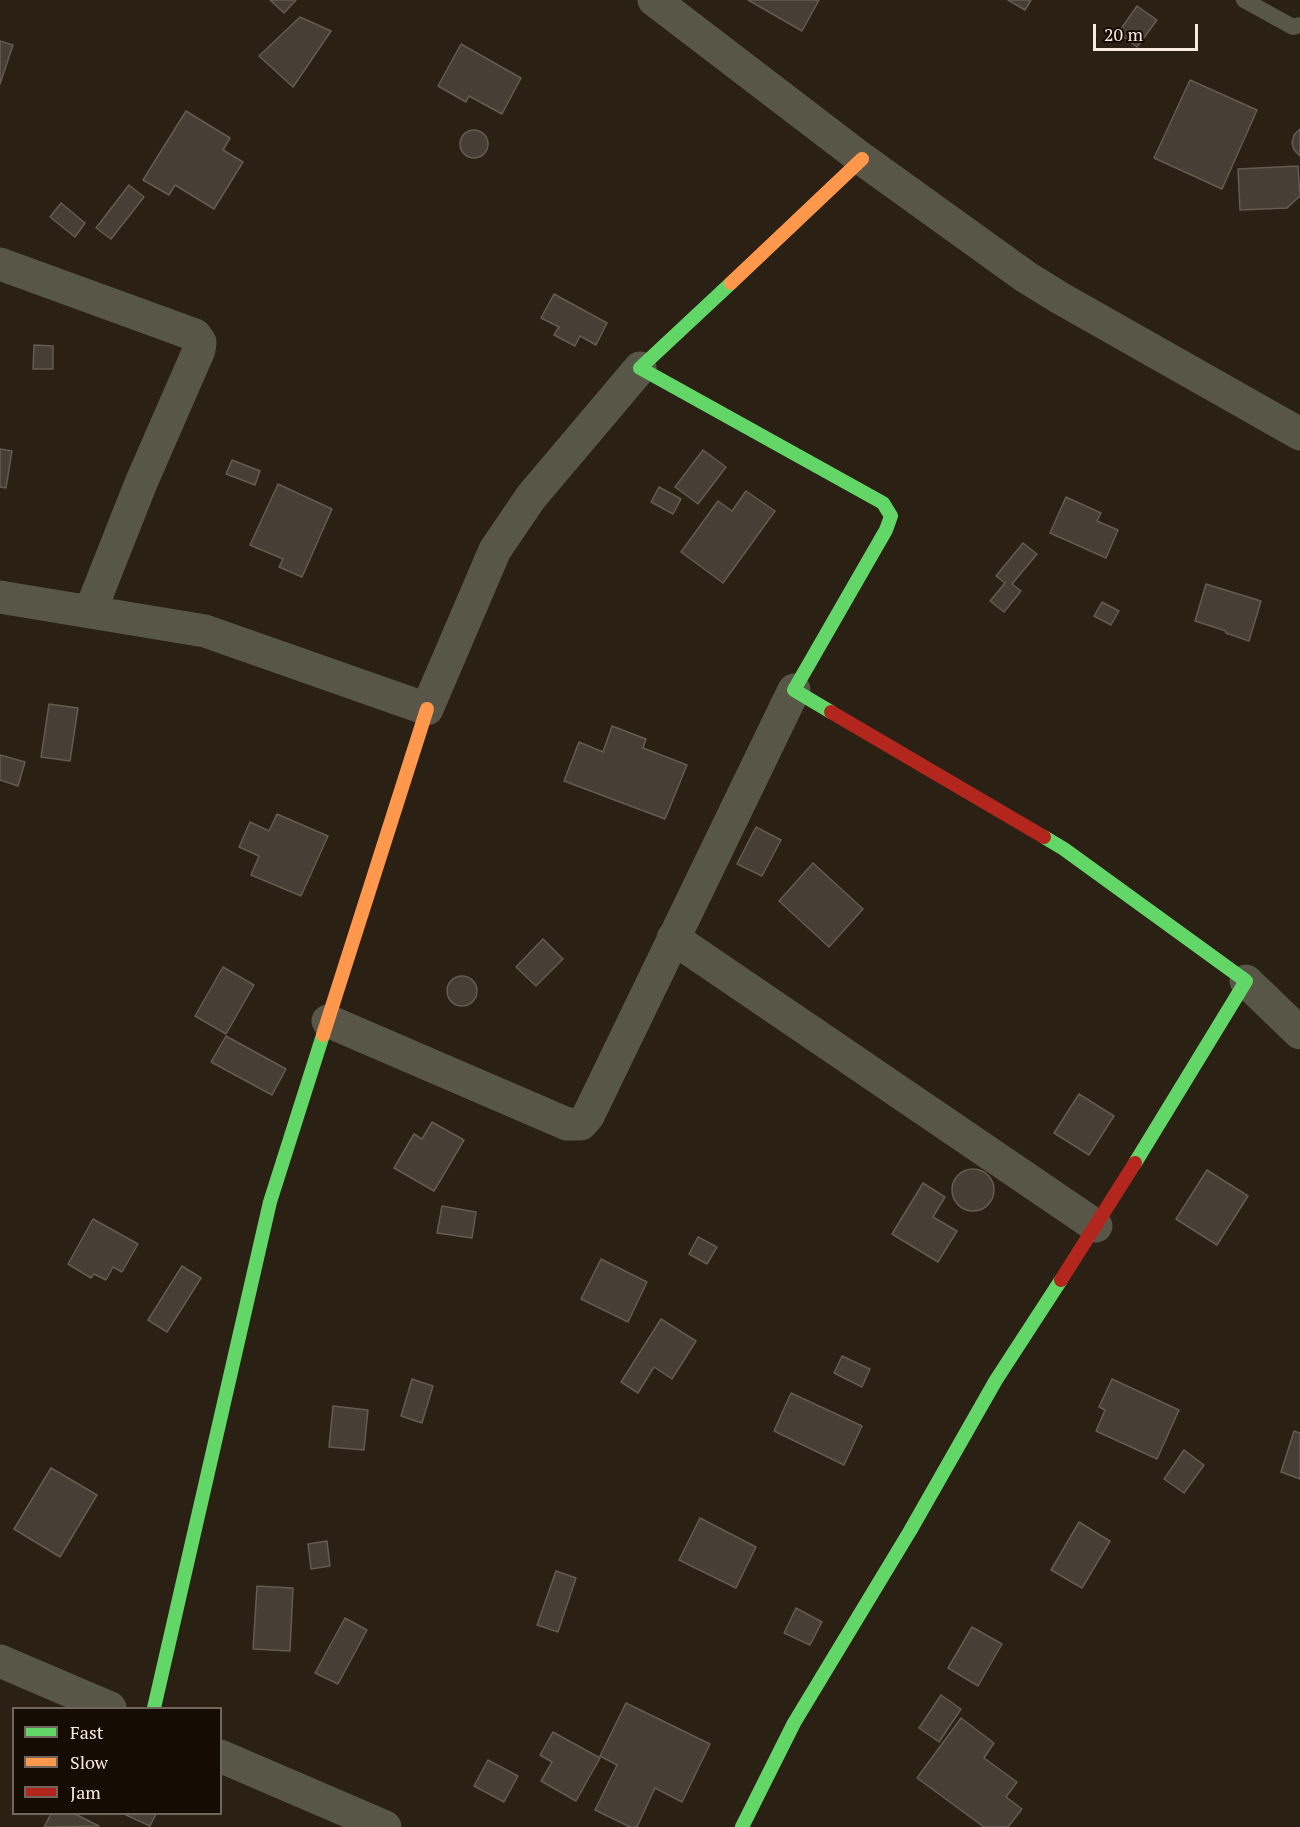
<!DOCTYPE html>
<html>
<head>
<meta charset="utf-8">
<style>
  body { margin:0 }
  #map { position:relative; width:1300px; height:1827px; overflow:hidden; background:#2a2013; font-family:"PT Serif",serif }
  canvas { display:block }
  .legend { position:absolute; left:12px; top:1707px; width:210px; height:108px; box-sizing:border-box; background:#150d04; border:2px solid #70665b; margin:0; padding:8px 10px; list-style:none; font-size:18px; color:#f8ebdd }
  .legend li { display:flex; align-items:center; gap:12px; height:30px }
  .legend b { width:30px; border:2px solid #70665b }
  .scale { position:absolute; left:1093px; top:24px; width:105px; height:27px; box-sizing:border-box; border:3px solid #f8ebdd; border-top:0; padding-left:8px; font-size:18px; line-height:21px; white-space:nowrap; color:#f8ebdd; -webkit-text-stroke:4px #150d04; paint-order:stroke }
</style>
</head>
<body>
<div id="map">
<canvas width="1300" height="1827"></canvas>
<ul class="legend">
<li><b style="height:8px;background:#63d668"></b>Fast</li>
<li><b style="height:8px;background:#ff974d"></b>Slow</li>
<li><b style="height:8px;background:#b3261e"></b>Jam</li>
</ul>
<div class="scale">20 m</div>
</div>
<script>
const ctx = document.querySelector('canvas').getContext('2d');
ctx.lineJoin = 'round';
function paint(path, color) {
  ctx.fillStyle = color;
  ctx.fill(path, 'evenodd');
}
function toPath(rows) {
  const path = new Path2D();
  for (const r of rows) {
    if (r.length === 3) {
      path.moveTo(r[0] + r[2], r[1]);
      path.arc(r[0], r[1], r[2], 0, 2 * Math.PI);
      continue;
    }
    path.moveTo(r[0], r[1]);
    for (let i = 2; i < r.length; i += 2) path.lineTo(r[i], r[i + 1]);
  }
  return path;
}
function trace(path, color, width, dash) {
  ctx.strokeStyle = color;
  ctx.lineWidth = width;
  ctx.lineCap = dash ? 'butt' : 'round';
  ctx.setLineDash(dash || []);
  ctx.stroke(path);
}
const building = toPath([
  [270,0,296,0,284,13,270,0],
  [748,0,819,0,802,31,748,0],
  [1008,0,1031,0,1025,10,1008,0],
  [1137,6,1157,20,1137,47,1118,33,1137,6],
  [300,17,331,31,293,87,259,56,300,17],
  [0,41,13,45,0,84,0,41],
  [461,44,521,78,502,114,469,96,466,102,438,86,461,44],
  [1190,80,1257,110,1222,189,1154,158,1190,80],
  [186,111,230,138,223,150,243,162,214,209,175,185,169,195,143,180,186,111],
  [1299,130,1300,129,1300,156,1294,150,1292,143,1294,135,1299,130],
  [474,144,14],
  [1298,166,1300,196,1287,208,1240,210,1238,169,1298,166],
  [129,185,144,197,111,239,96,228,129,185],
  [61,203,85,223,75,237,50,217,61,203],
  [554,294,607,323,596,345,580,336,575,346,554,335,559,327,541,318,554,294],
  [34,345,53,346,53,369,33,369,34,345],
  [0,449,12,451,6,488,0,487,0,449],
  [703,450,726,467,698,504,675,487,703,450],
  [232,460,260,471,255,485,226,474,232,460],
  [278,484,332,509,302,577,279,567,283,559,250,545,278,484],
  [659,487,681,499,673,514,651,502,659,487],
  [746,491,775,511,723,583,681,552,718,501,732,511,746,491],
  [1066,497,1101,513,1097,521,1118,530,1106,558,1050,533,1066,497],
  [1023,543,1037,554,1012,584,1021,591,1004,612,990,601,1005,583,996,576,1023,543],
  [1206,584,1261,601,1249,641,1226,633,1226,631,1195,621,1206,584],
  [1102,602,1119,611,1111,625,1094,616,1102,602],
  [49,704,78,708,70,761,41,757,49,704],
  [612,726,646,739,643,748,687,765,665,819,564,781,579,742,603,752,612,726],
  [0,755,25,762,18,786,0,780,0,755],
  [277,814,328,836,301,896,251,875,259,856,239,847,250,822,269,831,277,814],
  [756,827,781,840,762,876,737,864,756,827],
  [813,863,863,909,829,947,779,901,813,863],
  [543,939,563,959,536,986,516,967,543,939],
  [223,967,254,985,226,1034,195,1016,223,967],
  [462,991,15],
  [226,1036,286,1069,272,1095,211,1062,226,1036],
  [1079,1094,1114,1116,1089,1155,1054,1133,1079,1094],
  [432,1122,464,1140,434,1191,394,1168,414,1134,422,1139,432,1122],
  [973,1190,21],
  [1207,1170,1248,1196,1217,1245,1176,1219,1207,1170],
  [923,1183,945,1197,933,1217,957,1231,938,1262,892,1234,923,1183],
  [442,1206,476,1212,472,1238,437,1233,442,1206],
  [93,1219,138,1244,122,1272,113,1267,106,1280,94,1274,91,1278,68,1264,93,1219],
  [698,1237,717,1247,707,1264,689,1254,698,1237],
  [601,1259,647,1282,628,1322,581,1299,601,1259],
  [182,1266,201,1278,167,1332,148,1320,182,1266],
  [661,1319,696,1341,672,1379,654,1367,638,1393,621,1382,661,1319],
  [842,1356,870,1369,862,1387,834,1373,842,1356],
  [412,1379,433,1386,422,1423,401,1416,412,1379],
  [1112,1379,1179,1410,1157,1459,1096,1431,1105,1410,1099,1407,1112,1379],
  [791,1393,862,1426,844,1465,774,1431,791,1393],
  [333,1406,368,1410,364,1450,329,1447,333,1406],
  [1294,1431,1300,1433,1300,1479,1281,1472,1294,1431],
  [1184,1450,1204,1465,1184,1493,1164,1479,1184,1450],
  [51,1468,97,1495,60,1557,14,1529,51,1468],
  [700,1518,756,1547,736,1588,679,1560,700,1518],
  [1079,1522,1110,1541,1082,1588,1051,1570,1079,1522],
  [327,1541,330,1566,311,1569,308,1544,327,1541],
  [556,1571,576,1578,558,1632,537,1625,556,1571],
  [257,1586,293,1588,290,1651,253,1649,257,1586],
  [796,1608,822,1622,810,1645,784,1633,796,1608],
  [345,1618,367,1630,338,1684,315,1673,345,1618],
  [972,1627,1002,1644,978,1686,948,1668,972,1627],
  [941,1695,961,1709,939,1742,919,1728,941,1695],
  [626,1703,710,1744,682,1802,655,1788,637,1827,630,1827,595,1810,617,1765,600,1756,626,1703],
  [961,1718,994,1743,984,1758,1017,1782,1006,1797,1022,1809,1008,1827,984,1827,917,1778,961,1718],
  [553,1732,600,1758,576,1801,541,1781,552,1762,540,1755,553,1732],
  [488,1760,518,1776,504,1802,474,1786,488,1760],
  [51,1814,75,1814,99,1826,44,1827,51,1814],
  [124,1814,156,1814,150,1826,124,1814]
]);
const lane = toPath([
  [1244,0,1293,27,1300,25]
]);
const street = toPath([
  [654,0,862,159,1026,277,1060,298,1300,434],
  [0,264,195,335,200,342,199,350,141,483,90,612],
  [0,597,205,631,427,709,495,550,531,497,640,368],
  [673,938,1096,1226],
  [1246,981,1300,1033],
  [328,1021,567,1124,581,1124,588,1116,794,690],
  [0,1661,110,1708],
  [220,1756,385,1827]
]);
const fast = toPath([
  [731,283,640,368,883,503,891,516,886,530,794,690,831,712],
  [1044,837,1064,849,1246,981,1135,1163],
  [154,1708,270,1202,323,1035],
  [742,1827,794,1723,910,1531,996,1380,1061,1280]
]);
const slow = toPath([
  [731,283,862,159],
  [323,1035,427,709]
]);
const jam = toPath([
  [831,712,1044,837],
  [1061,1280,1135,1163]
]);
paint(building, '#473f35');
trace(building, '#645b51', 1.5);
trace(lane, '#585646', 16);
trace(street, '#585646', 33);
trace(fast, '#63d668', 14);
trace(slow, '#ff974d', 14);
trace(jam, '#b3261e', 14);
</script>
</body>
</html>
